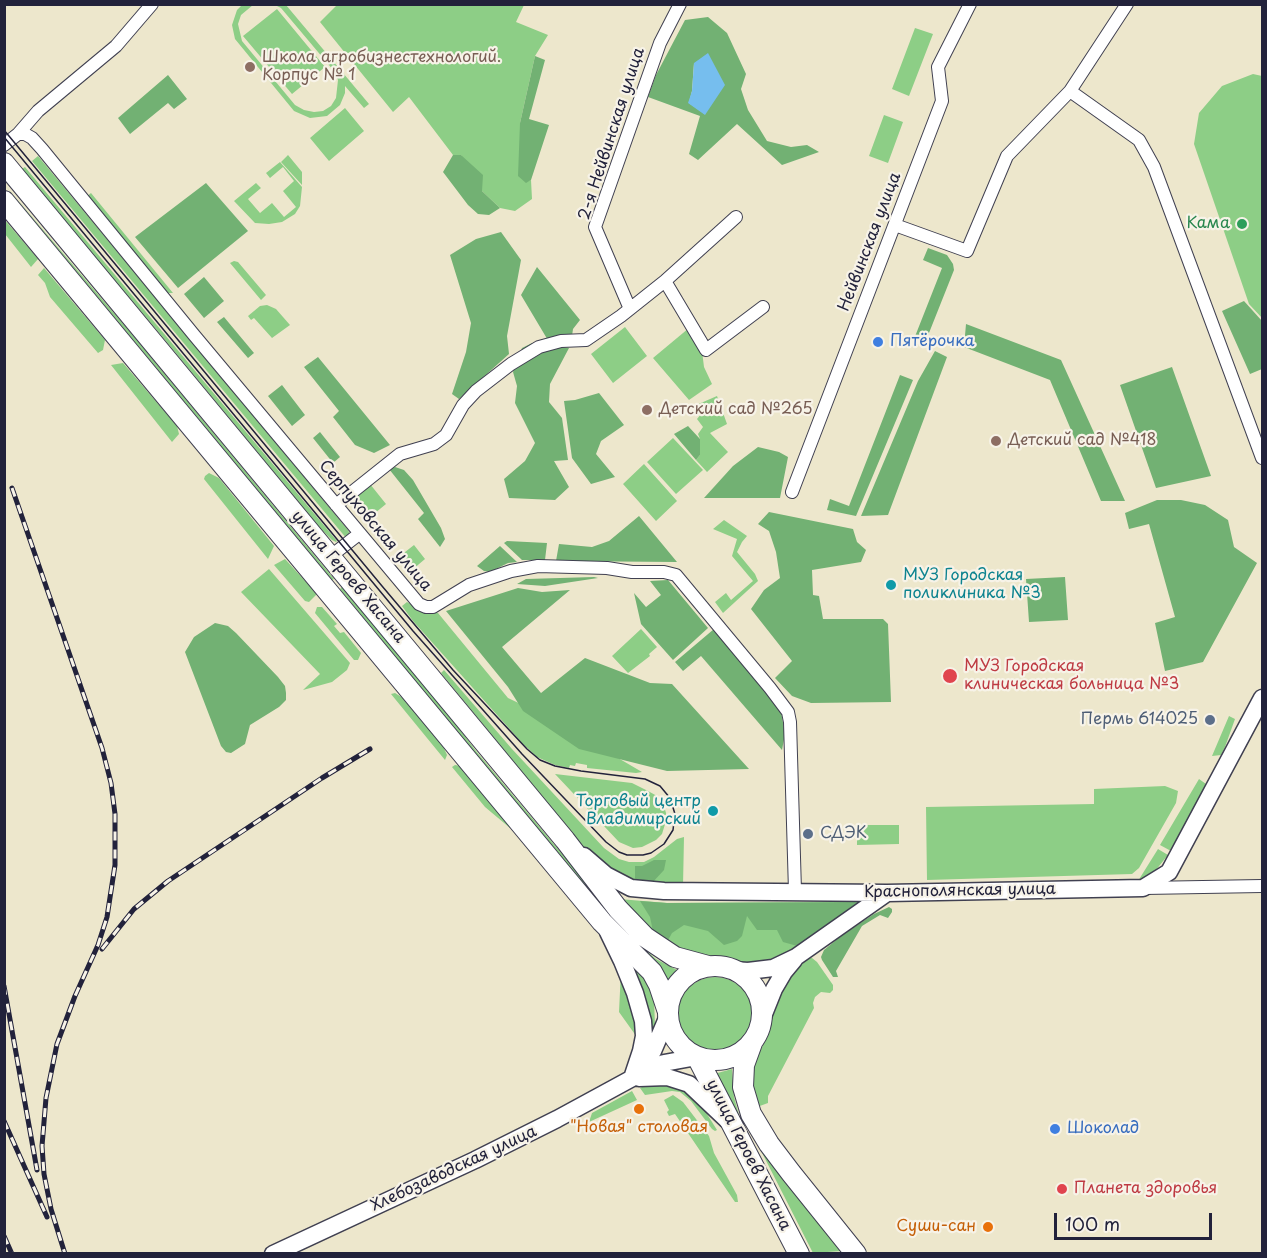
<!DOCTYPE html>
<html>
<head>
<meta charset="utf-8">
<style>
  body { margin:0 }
  #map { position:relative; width:1267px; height:1258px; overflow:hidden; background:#ede7cc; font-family:"Playpen Sans",sans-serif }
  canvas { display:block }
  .frame { position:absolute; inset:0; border:6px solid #22223b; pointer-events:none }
  .scale { position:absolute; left:1054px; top:1213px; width:158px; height:27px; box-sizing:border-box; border:3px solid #22223b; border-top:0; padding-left:8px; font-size:18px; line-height:21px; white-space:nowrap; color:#22223b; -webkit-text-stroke:4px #f7f3e8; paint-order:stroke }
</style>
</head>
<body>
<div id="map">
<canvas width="1267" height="1258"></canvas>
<div class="frame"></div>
<div class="scale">100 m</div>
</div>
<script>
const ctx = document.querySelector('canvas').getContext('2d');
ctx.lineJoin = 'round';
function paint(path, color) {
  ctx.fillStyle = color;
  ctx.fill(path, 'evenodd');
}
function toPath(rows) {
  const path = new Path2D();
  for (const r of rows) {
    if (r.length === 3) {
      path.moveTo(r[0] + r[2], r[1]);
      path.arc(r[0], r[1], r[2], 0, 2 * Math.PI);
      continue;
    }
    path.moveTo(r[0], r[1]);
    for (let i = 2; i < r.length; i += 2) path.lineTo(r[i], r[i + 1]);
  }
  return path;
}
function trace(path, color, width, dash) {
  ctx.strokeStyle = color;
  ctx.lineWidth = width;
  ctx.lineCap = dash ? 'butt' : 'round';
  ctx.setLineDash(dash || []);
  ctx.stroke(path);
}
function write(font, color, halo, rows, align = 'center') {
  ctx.font = font + ' "Playpen Sans",sans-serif';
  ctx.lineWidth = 4.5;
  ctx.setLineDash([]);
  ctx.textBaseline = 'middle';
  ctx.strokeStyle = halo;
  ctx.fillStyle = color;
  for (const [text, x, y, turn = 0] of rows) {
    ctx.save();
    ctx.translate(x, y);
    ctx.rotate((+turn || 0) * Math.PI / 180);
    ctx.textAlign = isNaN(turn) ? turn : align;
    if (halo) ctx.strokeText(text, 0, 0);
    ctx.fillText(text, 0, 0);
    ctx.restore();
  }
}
const green = toPath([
  [415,4,417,6,421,4,524,5,516,22,548,35,535,56,520,123,526,182,531,180,532,199,515,211,500,208,482,191,461,155,453,155,409,97,393,112,320,22,337,5],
  [242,5,253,5,241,15,238,24,242,41,295,105,304,110,314,112,323,111,331,106,336,98,338,80,334,71,281,8,275,5,286,5,369,104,364,108,345,86,345,93,340,105,327,116,310,118,294,111,235,39,232,25,237,10],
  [277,9,325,67,292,94,243,36],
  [915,28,933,34,909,96,892,89],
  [1253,74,1262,76,1262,318,1249,304,1194,144,1199,113,1222,86],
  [345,108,364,131,329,161,310,138],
  [884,115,903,122,888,163,869,156],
  [288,155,302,172,302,185,281,162],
  [38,156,348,530,350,534,347,539,32,161],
  [280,162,302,187,300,206,295,214,282,222,269,224,255,223,234,201,256,183,261,188,248,199,260,213,272,203,284,217,296,207,283,191,294,181,283,167,270,178,266,173],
  [25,167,337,541,336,542,332,540,320,528,160,334,23,172,22,169],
  [4,184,130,332,334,579,332,580,278,515],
  [91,193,173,293,168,293,162,288,86,197],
  [4,219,38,259,31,267,5,234],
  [234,261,238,262,266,295,261,300,230,263],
  [44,268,105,340,103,350,98,353,50,297,45,283,38,275],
  [267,305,276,309,290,325,272,338,254,318,251,320,248,316,260,306],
  [625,327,647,356,613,383,591,354],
  [689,328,702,351,704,367,712,384,689,400,653,358],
  [123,363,177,426,179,434,172,442,111,365],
  [717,396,727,424,710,433,728,452,707,472,696,460,700,455,700,439,698,434,703,427,697,419,701,414,694,406],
  [673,438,703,470,676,494,647,462],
  [644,464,677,501,656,521,623,484],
  [209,473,219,478,274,546,268,559,204,479,205,476],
  [370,484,386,504,369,518,353,498],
  [724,520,747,536,742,542,737,552,755,574,758,581,723,613,715,602,726,593,731,600,753,581,732,556,737,539,713,529],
  [414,545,425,559,412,570,400,556],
  [285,559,317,594,309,602,305,601,274,565],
  [269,569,350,663,347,670,332,682,303,690,320,674,241,592],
  [342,587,427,686,476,751,634,940,656,959,679,971,668,982,616,924,498,782,340,589],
  [407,602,424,612,438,613,508,698,548,717,642,772,636,773,587,768,587,765,576,763,575,766,570,765,569,768,555,765,537,757,523,744,413,621,402,606],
  [317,607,322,607,337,624,334,626,340,633,344,632,361,653,358,660,354,660,315,613],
  [641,629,657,647,649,654,650,656,628,673,612,656],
  [444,670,512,749,604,848,619,859,629,862,644,862,654,857,677,839,684,837,683,886,630,883,584,848,441,673],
  [395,693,403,698,443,746,447,755,445,760,391,694],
  [1229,716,1235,719,1225,747,1221,755,1212,756],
  [455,765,461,766,509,825,510,828,485,807,452,767],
  [555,774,632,783,648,791,657,796,663,803,666,813,666,821,662,834,656,840,642,847,633,848,619,842],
  [1199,779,1206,784,1171,851,1160,845],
  [1165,786,1178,791,1176,803,1139,868,1132,874,927,880,926,807,1094,804,1094,789],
  [899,825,899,844,857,845,857,825],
  [1158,849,1168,855,1151,876,1138,881],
  [619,899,667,903,864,902,773,966,736,963,725,959,686,953,654,936],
  [806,958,812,958,817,962,833,985,833,990,830,993,821,992,815,997,813,1003,814,1008,768,1096,768,1103,757,1107,751,1092,751,1076,754,1062,767,1038,774,1006,787,976],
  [631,965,646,980,654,999,655,1026,652,1043],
  [621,970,630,998,639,1040,619,1012],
  [715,1015,38],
  [732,1069,734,1097,739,1115,714,1074],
  [648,1084,683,1086,702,1106,717,1130,715,1131,712,1129,691,1101,680,1092,672,1091,645,1095,640,1088],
  [632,1091,637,1100,589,1122,592,1113],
  [673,1095,683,1102,709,1136,714,1153,737,1195,738,1202,735,1202,675,1114,669,1116,667,1112,669,1110,664,1100],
  [755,1136,783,1180,842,1251,813,1253,754,1137]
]);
const forest = toPath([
  [708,17,727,33,746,74,741,89,748,110,767,141,791,147,807,145,819,152,782,165,737,124,698,160,689,154,700,116,648,97,656,75,685,20],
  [694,63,705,114,689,103,692,91],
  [535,56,545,60,529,119,549,125,531,180,526,183,518,176,520,123],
  [168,75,187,99,174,109,168,103,130,134,118,118],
  [453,155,461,155,483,175,482,191,500,208,489,215,478,214,468,205,443,172],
  [206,183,248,231,178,288,135,237],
  [501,232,521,260,507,336,509,354,459,399,452,394,466,352,471,323,450,255,476,239],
  [928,248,947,255,953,264,954,270,925,343,914,339,942,268,923,260],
  [537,267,580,320,573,329,572,336,549,342,521,295],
  [204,277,224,301,204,318,184,294],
  [1244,301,1262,321,1262,369,1250,374,1222,311],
  [224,317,254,353,248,358,217,322],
  [966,324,1061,360,1125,501,1101,501,1050,380,964,347],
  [532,343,569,348,550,384,549,402,562,418,568,460,554,461,569,487,555,500,509,498,504,479,525,461,535,443,515,403,517,386,513,372,522,348],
  [935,351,947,357,888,515,861,516,918,381],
  [318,357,390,445,374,453,355,445,333,417,339,411,304,367],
  [1172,367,1211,476,1156,488,1120,385],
  [900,375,913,380,856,516,827,510,830,499,849,506],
  [282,385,305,415,292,426,268,396],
  [599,393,624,425,601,441,596,454,615,477,591,484,572,458,564,401,575,400],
  [688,426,700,439,700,455,696,460,674,434],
  [320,432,340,457,333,463,313,438],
  [758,447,779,452,788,457,780,498,704,498,733,466],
  [395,467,404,470,413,480,441,528,445,539,440,547,418,519,424,513,389,469],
  [1157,500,1181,500,1205,505,1228,520,1234,547,1257,563,1203,662,1165,671,1155,623,1175,617,1149,524,1129,529,1125,513],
  [769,512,853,529,857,542,866,550,861,562,812,570,813,595,819,596,823,619,883,619,888,624,891,702,811,703,792,696,775,678,792,661,751,609,764,590,780,578,776,552,769,531,758,524],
  [639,516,677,562,556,561,559,544,592,547,609,541],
  [507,541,547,543,545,560,522,560,504,543],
  [500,546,517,562,508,563,490,572,484,571,477,566],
  [594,577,598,578,545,586,517,584,526,579],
  [1065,577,1068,620,1029,622,1026,579],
  [668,580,708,628,673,660,641,624,634,593,646,607,661,595,650,581],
  [518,588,542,592,570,590,502,647,541,693,585,658,650,683,672,684,749,769,667,771,579,749,523,711,508,687,446,611],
  [215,623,228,626,236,633,278,677,285,686,286,693,286,700,279,707,250,725,245,744,231,753,226,752,221,746,185,652,194,637],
  [714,629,769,692,781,711,785,734,782,750,701,656,683,671,675,662],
  [654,860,666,860,664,870,652,883,638,883,635,878,635,866,642,866],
  [640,901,667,903,864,902,801,947,783,942,777,930,757,930,747,916,742,936,737,941,724,945,708,931,684,925,672,933,666,944,654,936,650,917],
  [889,907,892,909,892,912,888,918,880,915,862,926,836,971,838,977,833,977,822,960,821,957,824,950,841,936,874,914]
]);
const water = toPath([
  [708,53,725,85,705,115,688,103,692,91,694,63]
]);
const street = toPath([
  [1070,91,1139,140,1154,167,1262,458],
  [18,134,25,134,32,138,42,149,194,335,419,604,426,607,433,607,469,585,511,571,538,566,607,568,632,572,664,572,676,575,770,688,788,712,790,722,795,891],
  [4,145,18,134,38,111,116,46,152,4],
  [895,225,967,251,1007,156,1070,91,1127,4],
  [665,281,706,350,763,307],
  [630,309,595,227,660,43,680,4],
  [792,492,942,101,938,67,970,4],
  [336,505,400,454,434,444,446,435,463,405,476,391,511,364,539,347,561,341,586,340,621,316,665,281,736,217],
  [331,556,359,534],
  [1144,888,1262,886]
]);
const secondary = toPath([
  [584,856,606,875,631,888,664,891,887,893,1143,888,1169,872,1262,698],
  [608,932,622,961,635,993,643,1021,644,1036,641,1051,632,1078],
  [733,970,748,971,773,968,796,957,887,893],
  [762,1019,774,989,784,972,794,960],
  [640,1068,653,1051,668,1016],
  [639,1078,667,1077,689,1084,727,1120],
  [273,1254,475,1160,557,1119,649,1069,664,1063,697,1057]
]);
const primary = toPath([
  [4,163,565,840,618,909,645,937,675,957,708,966],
  [4,201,602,922,652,972,659,985,667,1009],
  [715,1013,47],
  [752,1043,744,1065,743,1087,751,1114,769,1144,791,1173,856,1254],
  [697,1057,799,1254]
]);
const tram = toPath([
  [4,130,382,586,453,670,527,749,540,760,555,766,581,771,645,779,660,786,670,798,675,814,673,830,664,844,651,853,643,855,627,855,619,852,606,842,522,754,413,631,4,137]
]);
const rail = toPath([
  [12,488,102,748,111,783,115,814,115,865,107,917,98,945,75,996,57,1044,46,1098,42,1146,44,1174,51,1209,65,1254],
  [102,949,134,909,168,881,322,778,370,749],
  [4,986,37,1170],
  [4,1121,47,1217],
  [4,1236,12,1254]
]);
const markers = [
  [250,67,6,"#8d6e63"],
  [1242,224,6,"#2e9e5b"],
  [878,342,6,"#3f7fe0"],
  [647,410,6,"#8d6e63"],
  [996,441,6,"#8d6e63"],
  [891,585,6,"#0f9aa8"],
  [950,676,8,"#e0444e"],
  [1210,720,6,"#5c6f8a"],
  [713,811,6,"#0f9aa8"],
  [808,834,6,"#5c6f8a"],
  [639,1109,6,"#e8710a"],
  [1055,1129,6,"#3f7fe0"],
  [1062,1189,6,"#e0444e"],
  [988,1227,6,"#e8710a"]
];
const educationNames = [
  ["Школа агробизнестехнологий.",262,58],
  ["Корпус № 1",262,76],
  ["Детский сад №265",659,410],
  ["Детский сад №418",1008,441]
];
const streetNames = [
  ["2-я Нейвинская улица",612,134,-72],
  ["Нейвинская улица",870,242,-69],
  ["Серпуховская улица",375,526,50],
  ["улица Героев Хасана",348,577,50],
  ["Краснополянская улица",960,891,-1],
  ["улица Героев Хасана",748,1155,63],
  ["Хлебозаводская улица",454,1169,-25]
];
const leisureNames = [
  ["Кама",1230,224]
];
const shopNames = [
  ["Пятёрочка",890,342],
  ["Шоколад",1067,1129]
];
const cultureNames = [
  ["МУЗ Городская",903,576],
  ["поликлиника №3",903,594],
  ["Торговый центр",701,802,"right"],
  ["Владимирский",701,820,"right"]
];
const healthNames = [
  ["МУЗ Городская",964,667],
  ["клиническая больница №3",964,685],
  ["Планета здоровья",1074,1189]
];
const serviceNames = [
  ["Пермь 614025",1198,720],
  ["СДЭК",820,834,"left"]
];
const foodNames = [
  ["\"Новая\" столовая",639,1128],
  ["Суши-сан",976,1227,"right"]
];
paint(green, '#8dce86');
paint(forest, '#72b173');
paint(water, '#76beee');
trace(street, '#404051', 14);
trace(secondary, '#404051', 19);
trace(primary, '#404051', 22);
trace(street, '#fff', 12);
trace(secondary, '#fff', 16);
trace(primary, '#fff', 20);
trace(tram, '#22223b', 1.5);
trace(rail, '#22223b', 5);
trace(rail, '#f7f3e8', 3, [9]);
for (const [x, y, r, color] of markers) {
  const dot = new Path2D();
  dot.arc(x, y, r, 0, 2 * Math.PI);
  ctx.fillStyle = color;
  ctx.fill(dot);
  trace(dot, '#f7f3e8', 2);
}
write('16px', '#785e54', '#f7f3e8', educationNames, 'left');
write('16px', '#22223b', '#f7f3e8', streetNames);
write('16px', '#27864d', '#f7f3e8', leisureNames, 'right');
write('16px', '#366cbe', '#f7f3e8', shopNames, 'left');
write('16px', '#0d838f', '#f7f3e8', cultureNames, 'left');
write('16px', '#be3a42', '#f7f3e8', healthNames, 'left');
write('16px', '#4e5e75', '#f7f3e8', serviceNames, 'right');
write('16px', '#c56008', '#f7f3e8', foodNames);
</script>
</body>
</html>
